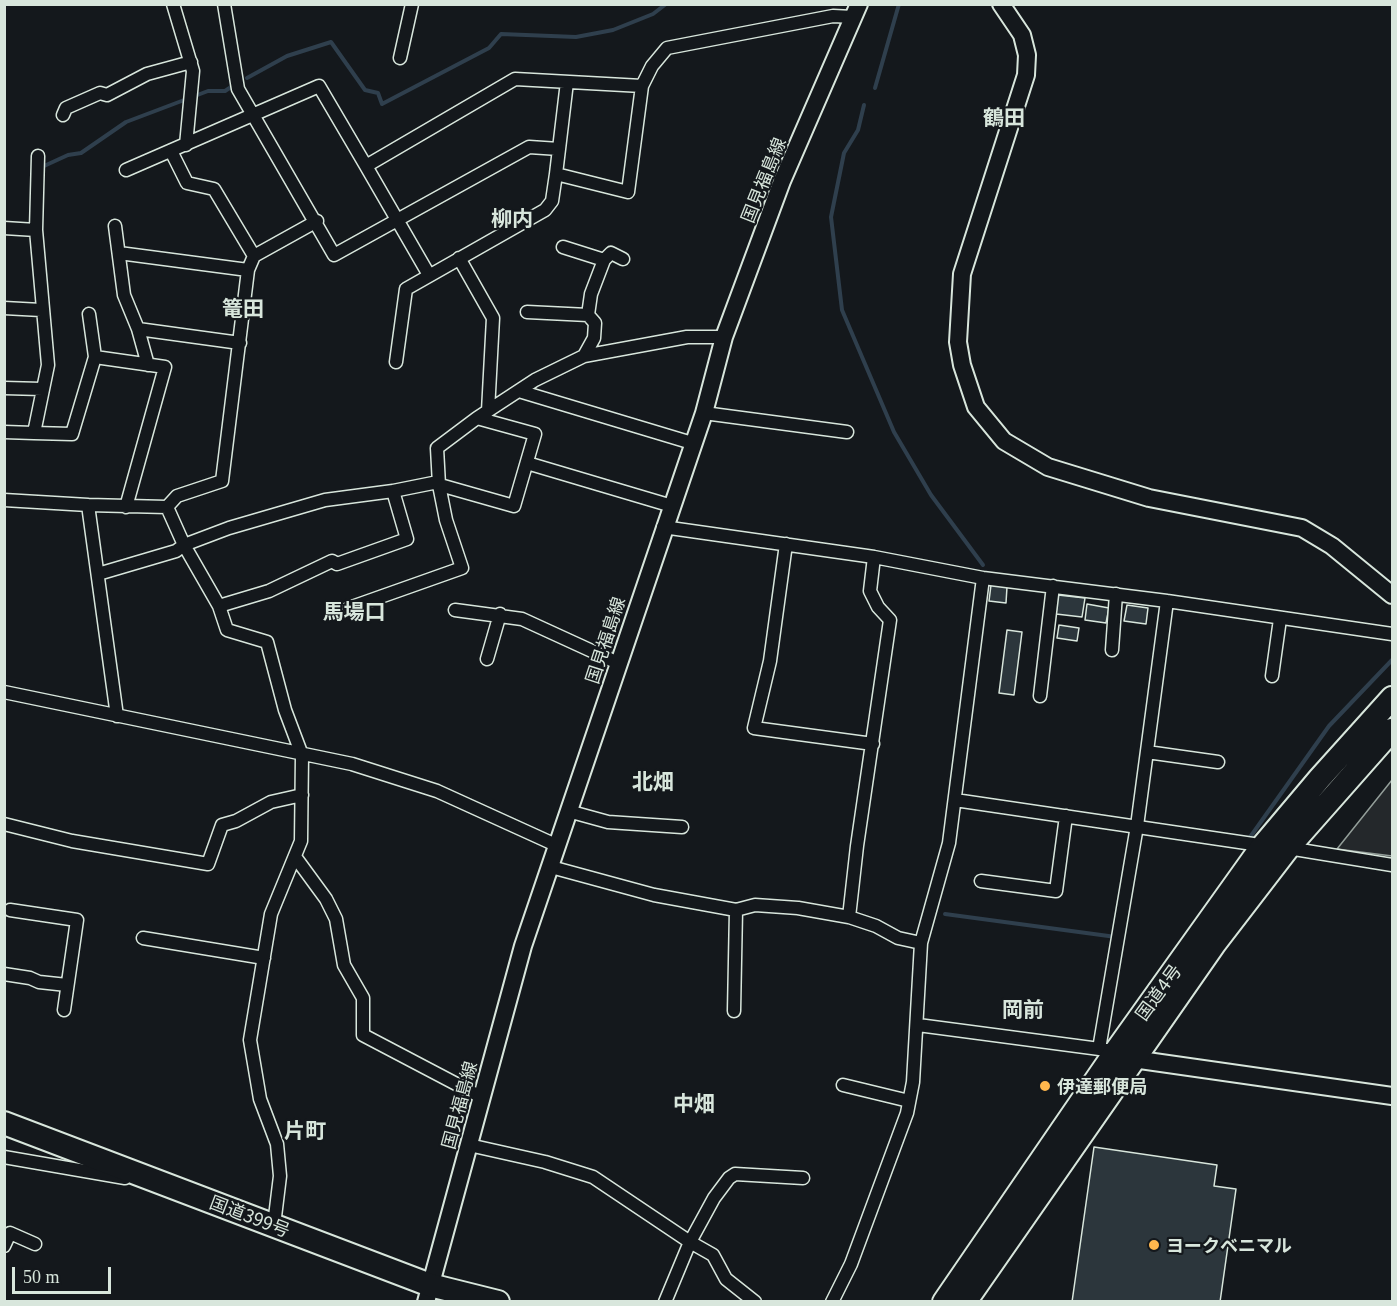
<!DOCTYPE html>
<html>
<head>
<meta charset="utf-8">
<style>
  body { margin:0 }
  #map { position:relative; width:1397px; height:1306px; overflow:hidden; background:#14181c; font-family:Georgia,serif }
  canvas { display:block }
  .frame { position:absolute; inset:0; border:6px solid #d8e6dc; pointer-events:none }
  .scale { position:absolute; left:12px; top:1267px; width:99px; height:27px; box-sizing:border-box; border:3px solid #d8e6dc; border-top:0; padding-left:8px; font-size:18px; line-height:21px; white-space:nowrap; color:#d8e6dc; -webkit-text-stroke:4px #14181c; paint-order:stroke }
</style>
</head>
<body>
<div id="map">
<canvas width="1397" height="1306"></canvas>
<div class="frame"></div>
<div class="scale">50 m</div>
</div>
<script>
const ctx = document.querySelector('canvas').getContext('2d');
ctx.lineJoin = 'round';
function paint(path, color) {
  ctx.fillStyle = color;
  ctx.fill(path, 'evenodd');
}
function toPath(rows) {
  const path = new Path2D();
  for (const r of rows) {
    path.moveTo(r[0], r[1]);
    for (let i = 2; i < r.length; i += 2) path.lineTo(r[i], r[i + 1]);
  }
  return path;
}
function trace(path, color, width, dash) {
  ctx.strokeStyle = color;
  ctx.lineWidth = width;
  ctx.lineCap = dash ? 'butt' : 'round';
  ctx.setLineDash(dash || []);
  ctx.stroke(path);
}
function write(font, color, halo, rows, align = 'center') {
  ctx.font = font + ' Georgia,"Noto Sans JP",serif';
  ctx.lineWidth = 4.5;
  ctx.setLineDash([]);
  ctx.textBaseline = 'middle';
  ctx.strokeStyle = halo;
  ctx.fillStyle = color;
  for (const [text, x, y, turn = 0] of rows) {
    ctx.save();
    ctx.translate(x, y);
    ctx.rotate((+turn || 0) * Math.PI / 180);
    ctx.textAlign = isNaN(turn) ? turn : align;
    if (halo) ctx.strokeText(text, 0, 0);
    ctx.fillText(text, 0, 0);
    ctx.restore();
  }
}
const parking = toPath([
  [1392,780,1392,856,1337,849,1392,780]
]);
const stream = toPath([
  [247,78,287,56,331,42,365,90,378,93,382,104,489,48,501,34,576,37,613,30,653,14,666,4],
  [875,88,899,4],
  [864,105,858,130,844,153,831,217,842,310,894,432,931,495,983,565],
  [44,166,68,155,81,153,126,122,208,91,225,91,231,87],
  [1248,840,1329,726,1392,660],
  [945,914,1116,937]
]);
const building = toPath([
  [991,585,1007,587,1006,603,989,601,991,585],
  [1058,595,1085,598,1082,617,1056,614,1058,595],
  [1087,604,1109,608,1106,623,1085,620,1087,604],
  [1127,605,1148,608,1146,624,1124,621,1127,605],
  [1059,625,1079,628,1077,641,1057,638,1059,625],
  [1007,630,1022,632,1014,695,999,693,1007,630],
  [1094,1147,1217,1165,1214,1186,1236,1189,1220,1302,1072,1302,1094,1147]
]);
const street = toPath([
  [173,4,193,71,186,145],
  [224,4,238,89,334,255,529,147,559,149,556,174,628,192,642,86,652,66,667,48,833,16,853,17],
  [400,58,412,4],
  [63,115,66,108,100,93,107,95,147,74,191,62],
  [559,149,567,82],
  [171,151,187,183,214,189,254,256],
  [366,166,429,275],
  [126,170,319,86,366,166,515,79,642,86],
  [115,226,124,295,138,329,240,343],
  [4,228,36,230,38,156],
  [563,247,604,260,591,294,588,315,595,323,594,338,584,356],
  [119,253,248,270],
  [459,258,493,318,488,411],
  [604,260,611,253,623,259],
  [4,308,41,310],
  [527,312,588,315],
  [138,329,148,365],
  [95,357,165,367,126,507],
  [396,362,406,289,545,210,552,201,556,174],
  [4,388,42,389],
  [519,391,692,443],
  [704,413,847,432],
  [4,432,34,433,48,365,36,230],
  [34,433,72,434,95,357,89,314],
  [527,463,672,506],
  [393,491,433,483,514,506,535,434,477,418],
  [4,500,88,505,117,716],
  [88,505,167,507],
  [663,527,874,557,983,578,1167,601,1392,634],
  [786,544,770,661,754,728,873,744],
  [98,574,176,551,184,545,229,528,325,500,393,491,407,539,337,564,332,561,269,591,219,606],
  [349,608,462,568,446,520,439,485,437,448,477,418,535,380,584,356,687,337,724,337],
  [455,610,522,619,618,663],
  [1112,650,1116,594],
  [487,659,500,614],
  [1272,676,1280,619],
  [4,692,352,764,437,791,558,846],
  [1040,696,1053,586],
  [1147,752,1218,762],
  [955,800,1253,844,1261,848],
  [568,811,608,822,682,827],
  [4,824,72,841,208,864,222,825,236,821,271,802,302,795],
  [1288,848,1392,865],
  [296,858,326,899,336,919,344,965,363,998,363,1035,481,1097],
  [551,867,654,895,736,910,755,905,798,908,849,917,876,926,898,938,921,943],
  [981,881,1056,891,1066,816],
  [10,910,77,920,64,1010],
  [849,917,857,846,890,620,878,607,870,591,874,557],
  [143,938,264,958],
  [4,974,30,978,39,982,67,985],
  [734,1011,736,910],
  [918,1025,1107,1050],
  [1099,1049,1137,826,1167,601],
  [843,1085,909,1101],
  [469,1145,545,1162,593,1177,690,1242,713,1255,726,1279,755,1302],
  [4,1157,125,1178],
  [274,1225,280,1176,277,1144,260,1099,250,1040,271,914,301,841,302,755,285,710,267,642,227,630,219,606,184,545,167,507,177,496,222,481,248,270,254,256,317,221],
  [4,1246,10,1233,35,1244],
  [665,1302,690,1242,714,1198,729,1178,735,1174,803,1178],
  [832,1302,851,1264,907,1113,913,1082,921,943,949,843,983,578]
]);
const secondary = toPath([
  [1001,4,1022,35,1027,55,1026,75,962,274,958,342,962,365,976,407,1004,441,1048,467,1149,498,1302,528,1332,546,1392,595],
  [1133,1059,1392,1096],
  [426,1302,523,946,704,413,724,337,782,181,859,4]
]);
const highway = toPath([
  [4,1123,430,1285,498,1302],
  [944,1302,1116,1051,1261,848,1320,778,1392,698],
  [965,1302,1215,943,1288,848,1392,730]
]);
const markers = [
  [1045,1086,6,"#ffb74d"],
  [1154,1245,6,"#ffb74d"]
];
const streetNames = [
  ["国見福島線",763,180,-68],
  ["国見福島線",605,640,-72],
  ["国道4号",1158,992,-54],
  ["国見福島線",459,1105,-75],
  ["国道399号",250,1216,21]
];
const poiNames = [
  ["伊達郵便局",1057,1086],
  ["ヨークベニマル",1166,1245]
];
const quarterNames = [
  ["鶴田",1004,117],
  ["柳内",512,218],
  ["篭田",243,308],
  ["馬場口",354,611],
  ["北畑",653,781],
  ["岡前",1023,1009],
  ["中畑",694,1103],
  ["片町",305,1130]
];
paint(parking, '#24282b');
trace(parking, '#939e99', 1.5);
trace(stream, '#2f3f4d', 4);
paint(building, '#2c363c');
trace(building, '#d8e6dc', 1.5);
trace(street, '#d8e6dc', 15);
trace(secondary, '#d8e6dc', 20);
trace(highway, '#d8e6dc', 26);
trace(street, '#14181c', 12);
trace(secondary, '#14181c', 16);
trace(highway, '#14181c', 22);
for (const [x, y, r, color] of markers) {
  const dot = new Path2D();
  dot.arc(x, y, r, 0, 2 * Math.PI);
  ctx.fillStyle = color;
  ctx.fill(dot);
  trace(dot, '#14181c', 2);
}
write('18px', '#d8e6dc', '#14181c', streetNames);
write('bold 18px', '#d8e6dc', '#14181c', poiNames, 'left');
write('bold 21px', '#d8e6dc', '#14181c', quarterNames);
</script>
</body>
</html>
